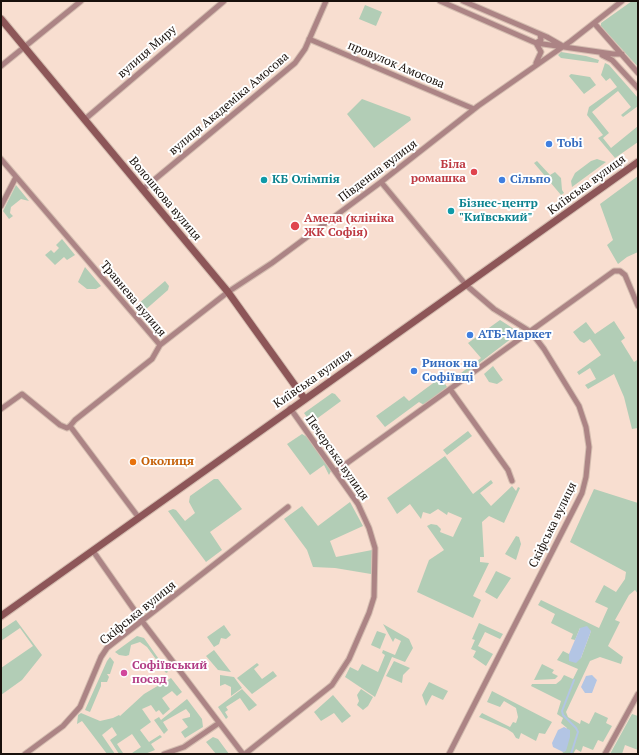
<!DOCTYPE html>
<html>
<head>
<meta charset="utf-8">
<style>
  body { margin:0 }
  #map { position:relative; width:639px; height:755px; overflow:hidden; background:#f8ded0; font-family:"PT Serif",serif }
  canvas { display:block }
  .frame { position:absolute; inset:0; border:2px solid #18100b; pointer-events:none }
</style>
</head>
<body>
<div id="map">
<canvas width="639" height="755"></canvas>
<div class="frame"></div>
</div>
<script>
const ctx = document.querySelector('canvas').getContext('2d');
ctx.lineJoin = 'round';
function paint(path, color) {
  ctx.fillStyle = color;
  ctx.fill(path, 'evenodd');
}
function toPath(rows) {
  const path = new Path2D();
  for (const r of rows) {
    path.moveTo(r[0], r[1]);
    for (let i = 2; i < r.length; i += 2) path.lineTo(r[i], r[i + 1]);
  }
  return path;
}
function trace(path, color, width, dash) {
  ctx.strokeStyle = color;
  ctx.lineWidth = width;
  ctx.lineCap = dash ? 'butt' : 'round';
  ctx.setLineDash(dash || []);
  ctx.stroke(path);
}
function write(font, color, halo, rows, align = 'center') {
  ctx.font = font + ' "PT Serif",serif';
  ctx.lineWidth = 4;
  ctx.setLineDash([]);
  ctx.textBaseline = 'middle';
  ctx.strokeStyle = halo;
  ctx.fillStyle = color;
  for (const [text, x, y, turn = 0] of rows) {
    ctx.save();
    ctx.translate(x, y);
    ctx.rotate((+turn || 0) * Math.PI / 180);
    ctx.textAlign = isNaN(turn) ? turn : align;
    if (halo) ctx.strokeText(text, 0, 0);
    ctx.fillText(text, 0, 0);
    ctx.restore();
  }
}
const green = toPath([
  [632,1,638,1,638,67,601,26,601,23],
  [365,5,382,12,376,26,359,19],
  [561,52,586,56,599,60,598,63,561,58,558,55],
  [605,63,609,65,638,98,638,106,623,117,621,115,631,107,618,91,592,112,609,133,603,138,611,148,638,126,638,142,615,158,598,138,603,135,587,115,589,107,617,87,610,78,606,81,601,75],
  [571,74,590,77,596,85,584,94,569,76],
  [362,99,410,117,411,120,374,148,347,114],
  [597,159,606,162,572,187,571,181,575,173,591,161],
  [537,161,550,175,555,172,561,178,562,190,564,193,561,195,534,163],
  [638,176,638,252,627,257,618,264,607,245,613,240,600,204],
  [16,185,29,201,21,199,11,207,10,213,13,216,9,219,3,211],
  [62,239,75,255,67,260,64,257,55,265,45,255,51,250,54,253,59,248,56,245],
  [85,267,101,286,96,289,87,289,78,282],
  [165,281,169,286,168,290,144,311,138,304],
  [500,320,514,329,517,332,516,335,457,380,453,379,481,358,468,343],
  [614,321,625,338,621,341,634,362,637,360,638,363,638,428,632,429,624,397,614,374,588,389,585,385,596,379,590,368,579,375,577,372,601,355,590,339,584,343,580,341,573,332,586,322,595,334],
  [493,366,503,380,497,384,489,382,484,374],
  [436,381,444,382,447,387,424,405,419,402,385,427,376,416,404,396,409,401],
  [332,393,335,394,341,401,311,423,304,413],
  [468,431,472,436,447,455,443,450],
  [302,434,309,438,332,469,329,475,324,465,310,475,287,444],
  [445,456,473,494,491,480,493,483,480,493,491,506,512,486,516,491,518,487,520,488,504,523,489,516,482,522,484,557,480,557,480,562,489,563,473,596,481,600,473,618,417,592,429,560,444,550,427,526,431,524,437,525,441,529,440,532,453,537,462,518,448,512,447,515,438,509,430,514,423,512,421,519,410,504,397,514,387,498],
  [214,479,218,479,242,509,210,532,222,550,206,562,168,511,173,509,176,510,185,521,195,513,189,502,190,496],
  [594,489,638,503,638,594,635,590,629,595,615,620,620,622,608,646,623,657,621,664,600,657,590,661,566,712,568,717,580,724,581,720,589,724,595,712,608,718,606,723,612,726,603,742,598,740,593,750,583,746,581,752,576,749,573,754,561,754,566,750,567,728,561,723,563,718,557,714,561,701,531,686,532,684,556,684,561,680,564,675,573,679,578,669,557,660,563,651,569,654,569,661,581,658,591,631,580,628,575,640,571,639,573,634,551,623,555,614,538,605,541,600,599,628,608,608,595,602,604,585,616,592,625,579,626,572,570,542],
  [350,502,363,526,330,541,336,557,372,550,371,574,335,568,313,567,307,550,284,519,302,506,318,526],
  [516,536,519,537,521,544,516,560,505,554],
  [496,571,511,578,497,599,485,592],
  [16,620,42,655,22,680,1,695,1,668,33,646,20,628,1,641,1,630],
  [479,623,503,634,500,639,485,632,478,646,493,654,486,666,473,657,476,651,471,649,475,640,472,639],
  [383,624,409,639,413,648,405,662,392,657,375,697,345,677,350,667,358,671,362,664,378,672,385,655,382,653,383,650,395,655,401,641,395,638,393,642],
  [224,625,231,635,226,639,221,638,219,644,214,647,207,637],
  [377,631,386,634,380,649,371,645],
  [137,636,144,638,168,672,166,673,147,647,140,642,131,645,129,655,126,656,119,655,115,652],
  [214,650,231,672,218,670,206,656],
  [110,657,114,662,110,674,107,674,109,677,107,682,101,682,101,686,90,712,85,710,107,661],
  [394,661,410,668,403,675,402,683,386,676],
  [257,663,259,665,254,669,262,679,273,671,277,676,252,694,237,678],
  [542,664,554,670,552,673,558,676,555,679,534,680],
  [220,675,234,677,242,688,231,696,231,687,225,684,220,686],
  [171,678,182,692,177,696,172,691,162,698,170,709,163,715,159,710,156,712,151,705,142,709,151,722,140,730,149,742,160,735,162,737,151,744,155,750,145,754,133,754,132,753,141,747,132,734,117,744,123,753,119,754,110,740,117,735,112,727,102,735,115,754,107,754,82,721,77,724,78,715,81,713,100,721,113,718,119,715,120,716,144,694],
  [429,682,448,691,443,700,432,695,426,706,422,695],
  [242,689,257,705,249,711,240,698,226,707,228,710,225,712,228,717,226,719,218,707],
  [361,689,373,697,368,706,363,710,357,705,359,701,357,695],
  [492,691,552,722,545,734,539,733,536,741,521,733,519,739,516,738,513,733,507,729,479,717,482,713,510,727,513,722,516,723,518,717,516,708,504,701,500,707,487,702],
  [333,695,351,716,342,723,334,713,321,721,314,712],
  [187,699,202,719,203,727,185,738,181,732,188,727,182,719,190,717,190,714,186,709,163,722,168,730,164,734,154,720,159,717,161,720],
  [632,714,638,716,638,750,625,745,622,754,610,754],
  [213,737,218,739,229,754,216,754,206,742]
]);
const water = toPath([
  [587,626,591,631,581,658,576,663,569,661,569,654,580,628],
  [592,675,597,680,592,693,585,693,581,687,586,676],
  [564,727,570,730,570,737,566,751,563,752,553,747,552,743,558,730]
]);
const stream = toPath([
  [571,754,578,732,576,728,563,715,562,711,574,680]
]);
const street = toPath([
  [440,1,536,43,613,54,622,54],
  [463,1,547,37,561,45],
  [594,23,638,73],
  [309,39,474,109],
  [602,55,612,60,638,88],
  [536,63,541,52,536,43,541,40,540,34],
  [1,66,81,1],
  [84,120,224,1],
  [1,159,160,345],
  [381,182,466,285,494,309,531,332,544,349,579,406,586,427,589,447,586,477,582,493,449,754],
  [142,190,295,63,305,49,326,1],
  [1,206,16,177],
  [450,389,508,470,512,481],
  [1,409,22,394,60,425,67,428,70,426],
  [336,471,614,271,620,271,625,275,638,306],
  [139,518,70,426,75,420,152,359,160,345,228,292,272,263,381,182,478,106,571,41,622,1],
  [93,551,142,621,243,754],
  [25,754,63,726,80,707,101,657,107,648,288,507],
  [164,754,184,747,219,723],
  [245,754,332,685,349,659,369,613,374,597,375,548,369,528,358,504,290,408],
  [605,754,638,694]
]);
const secondary = toPath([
  [1,19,228,292,304,398],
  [1,616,638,162]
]);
const markers = [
  [549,144,4,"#3f7fe0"],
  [474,172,4,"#e0444e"],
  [264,180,4,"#0f9aa8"],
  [502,180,4,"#3f7fe0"],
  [451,211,4,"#0f9aa8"],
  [295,226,5,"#e0444e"],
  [470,335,4,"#3f7fe0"],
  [414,371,4,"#3f7fe0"],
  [133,462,4,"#e8710a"],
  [124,673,4,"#d1479c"]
];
const streetNames = [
  ["вулиця Миру",147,52,-41],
  ["провулок Амосова",396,65,23],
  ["вулиця Академіка Амосова",229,104,-40],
  ["Південна вулиця",378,171,-37],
  ["Київська вулиця",587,185,-36],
  ["Волошкова вулиця",165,199,50],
  ["Травнева вулиця",133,299,50],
  ["Київська вулиця",313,379,-35],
  ["Печерська вулиця",337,458,55],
  ["Скіфська вулиця",553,525,-64],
  ["Скіфська вулиця",138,613,-39]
];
const shopNames = [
  ["Tobi",557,144],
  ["Сільпо",510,180],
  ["АТБ-Маркет",478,335],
  ["Ринок на",422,364],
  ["Софіївці",422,378]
];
const healthNames = [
  ["Біла",466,165],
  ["ромашка",466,179],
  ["Амеда (клініка",304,219,"left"],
  ["ЖК Софія)",304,233,"left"]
];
const cultureNames = [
  ["КБ Олімпія",272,180],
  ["Бізнес-центр",459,204],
  ["\"Київський\"",459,218]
];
const foodNames = [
  ["Околиця",141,462]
];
const hotelNames = [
  ["Софіївський",132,666],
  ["посад",132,680]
];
paint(green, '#b2cdb6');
paint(water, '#b3c5e4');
trace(stream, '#b3c5e4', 2);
trace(street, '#d4bdb0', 7);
trace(secondary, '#d4bdb0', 9);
trace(street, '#ac8485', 5);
trace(secondary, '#8d5658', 7);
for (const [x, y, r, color] of markers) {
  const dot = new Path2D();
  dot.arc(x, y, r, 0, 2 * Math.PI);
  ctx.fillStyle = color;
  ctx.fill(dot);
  trace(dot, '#fff', 1.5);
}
write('12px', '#18100b', '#fff', streetNames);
write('bold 12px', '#366cbe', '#fff', shopNames, 'left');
write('bold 12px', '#be3a42', '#fff', healthNames, 'right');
write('bold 12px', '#0d838f', '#fff', cultureNames, 'left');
write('bold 12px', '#c56008', '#fff', foodNames, 'left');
write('bold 12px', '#b23c85', '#fff', hotelNames, 'left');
</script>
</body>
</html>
